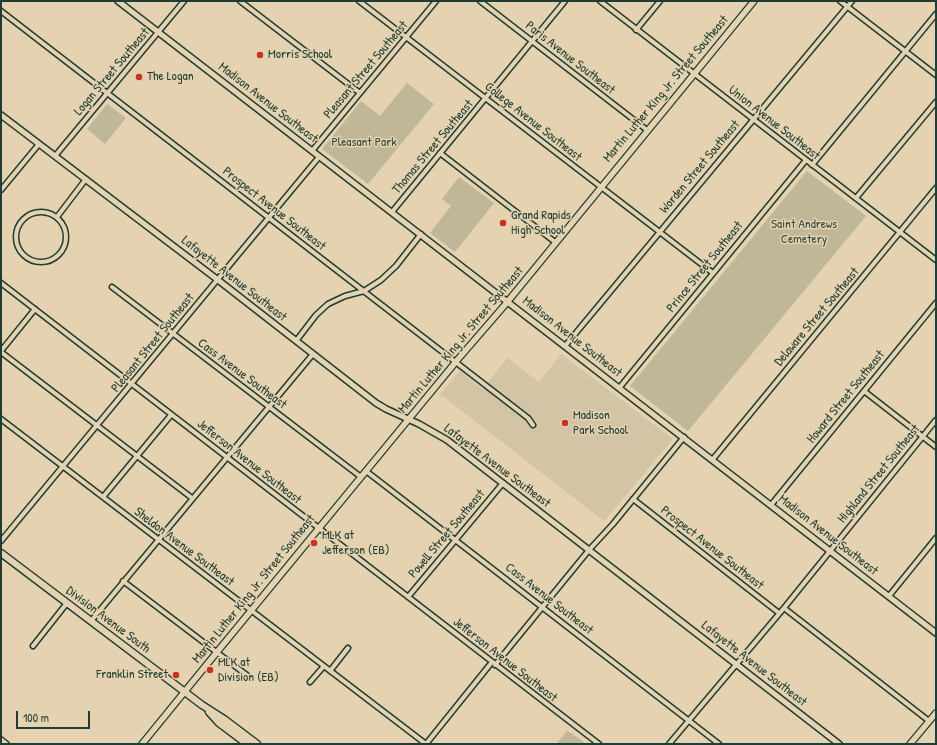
<!DOCTYPE html>
<html>
<head>
<meta charset="utf-8">
<style>
  body { margin:0 }
  #map { position:relative; width:937px; height:745px; overflow:hidden; background:#e4d2b0; font-family:"Patrick Hand",sans-serif }
  canvas { display:block }
  .frame { position:absolute; inset:0; border:2px solid #1f3d34; pointer-events:none }
  .scale { position:absolute; left:16px; top:711px; width:74px; height:18px; box-sizing:border-box; border:2px solid #1f3d34; border-top:0; padding-left:5px; font-size:12px; line-height:14px; white-space:nowrap; color:#1f3d34; -webkit-text-stroke:3px #e4d2b0; paint-order:stroke }
</style>
</head>
<body>
<div id="map">
<canvas width="937" height="745"></canvas>
<div class="frame"></div>
<div class="scale">100 m</div>
</div>
<script>
const ctx = document.querySelector('canvas').getContext('2d');
ctx.lineJoin = 'round';
function paint(path, color) {
  ctx.fillStyle = color;
  ctx.fill(path, 'evenodd');
}
function toPath(rows) {
  const path = new Path2D();
  for (const r of rows) {
    if (r.length === 3) {
      path.moveTo(r[0] + r[2], r[1]);
      path.arc(r[0], r[1], r[2], 0, 2 * Math.PI);
      continue;
    }
    path.moveTo(r[0], r[1]);
    for (let i = 2; i < r.length; i += 2) path.lineTo(r[i], r[i + 1]);
  }
  return path;
}
function trace(path, color, width, dash) {
  ctx.strokeStyle = color;
  ctx.lineWidth = width;
  ctx.lineCap = dash ? 'butt' : 'round';
  ctx.setLineDash(dash || []);
  ctx.stroke(path);
}
function write(font, color, halo, rows, align = 'center') {
  ctx.font = font + ' "Patrick Hand",sans-serif';
  ctx.lineWidth = 3;
  ctx.setLineDash([]);
  ctx.textBaseline = 'middle';
  ctx.strokeStyle = halo;
  ctx.fillStyle = color;
  for (const [text, x, y, turn = 0] of rows) {
    ctx.save();
    ctx.translate(x, y);
    ctx.rotate((+turn || 0) * Math.PI / 180);
    ctx.textAlign = isNaN(turn) ? turn : align;
    if (halo) ctx.strokeText(text, 0, 0);
    ctx.fillText(text, 0, 0);
    ctx.restore();
  }
}
const built = toPath([
  [561,354,673,439,604,521,440,394,460,371,483,389,507,358,539,382]
]);
const green = toPath([
  [407,83,434,104,368,184,322,149,361,101,380,116],
  [107,104,126,118,105,144,87,129],
  [807,171,866,216,688,431,630,386],
  [459,177,494,203,455,252,430,233,451,206,442,199],
  [567,731,571,733,586,744,556,744]
]);
const minor = toPath([
  [240,1,360,93],
  [359,1,713,273],
  [480,1,647,130],
  [600,1,936,260],
  [840,1,936,75],
  [1,11,462,367,528,418,533,425],
  [636,30,660,1],
  [312,151,436,1],
  [440,153,555,242],
  [55,156,184,1],
  [812,165,936,14],
  [1,190,39,144],
  [856,198,936,102],
  [392,212,565,1],
  [41,237,25],
  [57,217,86,179],
  [1,283,599,744],
  [112,287,361,477],
  [296,341,316,315,328,304,345,296,364,291,381,280,396,266,421,234],
  [565,346,852,1],
  [1,351,35,309],
  [1,352,192,498],
  [620,387,806,160],
  [864,391,936,447],
  [1,419,426,744],
  [713,459,936,188],
  [366,471,719,744],
  [103,497,171,415],
  [633,499,779,613],
  [771,505,936,303],
  [1,541,319,157],
  [123,581,248,676],
  [889,596,936,538],
  [408,597,503,483],
  [784,608,929,721],
  [91,621,313,354],
  [33,646,67,603],
  [495,665,589,550,613,524,684,437],
  [330,671,348,648],
  [310,682,324,666],
  [426,744,492,662],
  [669,744,784,608,936,420]
]);
const tertiary = toPath([
  [118,1,936,633],
  [1,115,218,280,376,403,386,409,419,424,447,440,839,744],
  [1,740,6,744]
]);
const secondary = toPath([
  [142,744,217,652,459,358,504,306,754,1],
  [910,744,936,713]
]);
const primary = toPath([
  [1,553,202,705,224,719,257,744],
  [209,712,219,723,247,744]
]);
const markers = [
  [260,55,4,"#c8321e"],
  [139,77,4,"#c8321e"],
  [503,223,4,"#c8321e"],
  [565,423,4,"#c8321e"],
  [314,543,4,"#c8321e"],
  [210,670,4,"#c8321e"],
  [176,675,4,"#c8321e"]
];
const poiNames = [
  ["Morris School",268,55],
  ["The Logan",147,77],
  ["Grand Rapids",511,216],
  ["High School",511,231],
  ["Madison",573,416],
  ["Park School",573,431],
  ["MLK at",322,536],
  ["Jefferson (EB)",322,551],
  ["MLK at",218,663],
  ["Division (EB)",218,678],
  ["Franklin Street",168,675,"right"]
];
const streetNames = [
  ["Paris Avenue Southeast",570,58,38],
  ["Pleasant Street Southeast",366,70,-50],
  ["Logan Street Southeast",112,72,-50],
  ["Martin Luther King Jr. Street Southeast",666,89,-50],
  ["Madison Avenue Southeast",268,103,38],
  ["College Avenue Southeast",533,122,38],
  ["Union Avenue Southeast",774,123,38],
  ["Thomas Street Southeast",433,147,-50],
  ["Worden Street Southeast",700,167,-50],
  ["Prospect Avenue Southeast",274,209,38],
  ["Prince Street Southeast",705,267,-51],
  ["Lafayette Avenue Southeast",234,279,38],
  ["Delaware Street Southeast",817,317,-50],
  ["Madison Avenue Southeast",572,337,38],
  ["Martin Luther King Jr. Street Southeast",461,340,-50],
  ["Pleasant Street Southeast",153,343,-51],
  ["Cass Avenue Southeast",242,374,37],
  ["Howard Street Southeast",846,397,-51],
  ["Jefferson Avenue Southeast",249,462,38],
  ["Lafayette Avenue Southeast",497,466,37],
  ["Highland Street Southeast",879,474,-51],
  ["Powell Street Southeast",447,534,-50],
  ["Madison Avenue Southeast",828,535,38],
  ["Sheldon Avenue Southeast",184,547,37],
  ["Prospect Avenue Southeast",712,548,38],
  ["Martin Luther King Jr. Street Southeast",254,589,-51],
  ["Cass Avenue Southeast",549,599,38],
  ["Division Avenue South",108,620,37],
  ["Jefferson Avenue Southeast",505,660,38],
  ["Lafayette Avenue Southeast",754,664,38]
];
const parkNames = [
  ["Pleasant Park",364,143],
  ["Saint Andrews",804,225],
  ["Cemetery",804,240]
];
paint(built, '#d2c4a5');
paint(green, '#c0b799');
trace(minor, '#1f3d34', 7);
trace(tertiary, '#1f3d34', 8);
trace(secondary, '#1f3d34', 8);
trace(primary, '#1f3d34', 9);
trace(minor, '#e4d2b0', 4);
trace(tertiary, '#e4d2b0', 5);
trace(secondary, '#e4d2b0', 5.5);
trace(primary, '#e4d2b0', 6);
for (const [x, y, r, color] of markers) {
  const dot = new Path2D();
  dot.arc(x, y, r, 0, 2 * Math.PI);
  ctx.fillStyle = color;
  ctx.fill(dot);
  trace(dot, '#e4d2b0', 1.5);
}
write('13px', '#1f3d34', '#e4d2b0', poiNames, 'left');
write('13px', '#1f3d34', '#e4d2b0', streetNames);
write('13px', '#2f493e', '#e4d2b0', parkNames);
</script>
</body>
</html>
